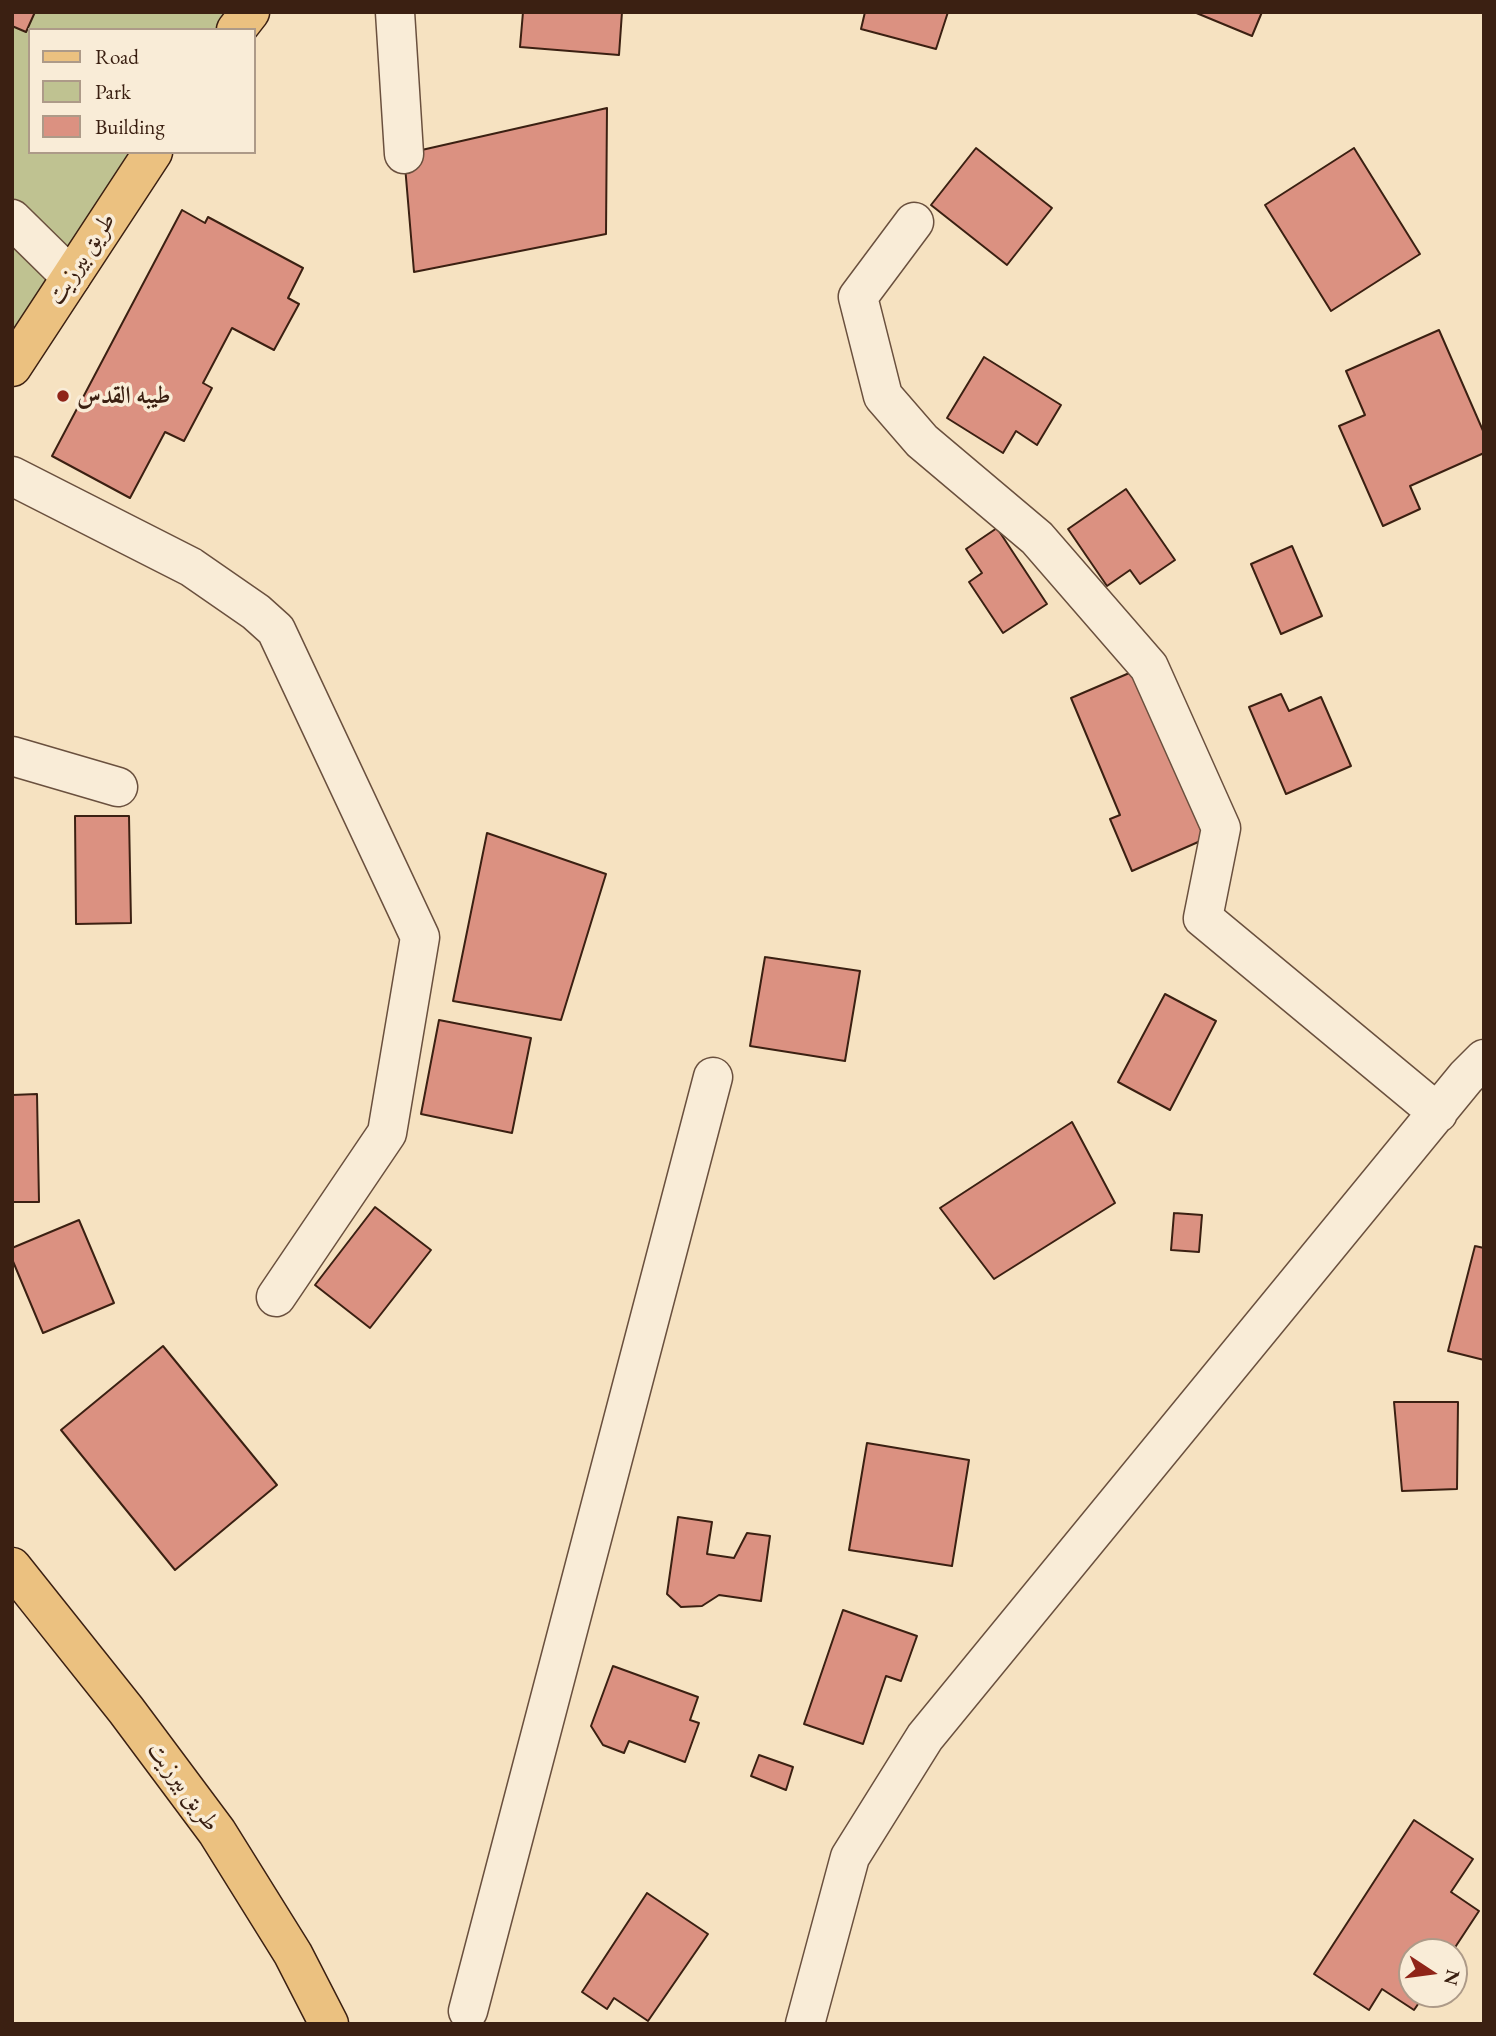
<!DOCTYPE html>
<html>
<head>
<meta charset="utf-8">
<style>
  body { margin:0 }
  #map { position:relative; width:1496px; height:2036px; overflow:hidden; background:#f6e2c1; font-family:"EB Garamond",serif }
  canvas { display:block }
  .frame { position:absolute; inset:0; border:14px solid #3b2012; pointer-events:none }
  .legend { position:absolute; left:28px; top:28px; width:228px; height:126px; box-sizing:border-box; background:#f9ecd7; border:2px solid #ad9a88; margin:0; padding:9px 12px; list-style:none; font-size:21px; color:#3b2012 }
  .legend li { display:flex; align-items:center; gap:14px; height:35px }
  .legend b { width:35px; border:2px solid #ad9a88 }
  .north { position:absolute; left:1398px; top:1938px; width:70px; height:70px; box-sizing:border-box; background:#f9ecd7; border:2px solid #ad9a88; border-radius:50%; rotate:103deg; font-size:19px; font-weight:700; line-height:28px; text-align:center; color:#3b2012 }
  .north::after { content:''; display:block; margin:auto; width:24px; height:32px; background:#8f2418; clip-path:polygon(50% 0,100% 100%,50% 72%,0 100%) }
</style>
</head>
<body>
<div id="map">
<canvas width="1496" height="2036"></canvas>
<div class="frame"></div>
<ul class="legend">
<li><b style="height:9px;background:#ebc180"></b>Road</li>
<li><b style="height:19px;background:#bfc291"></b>Park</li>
<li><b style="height:19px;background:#db9181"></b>Building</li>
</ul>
<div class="north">N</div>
</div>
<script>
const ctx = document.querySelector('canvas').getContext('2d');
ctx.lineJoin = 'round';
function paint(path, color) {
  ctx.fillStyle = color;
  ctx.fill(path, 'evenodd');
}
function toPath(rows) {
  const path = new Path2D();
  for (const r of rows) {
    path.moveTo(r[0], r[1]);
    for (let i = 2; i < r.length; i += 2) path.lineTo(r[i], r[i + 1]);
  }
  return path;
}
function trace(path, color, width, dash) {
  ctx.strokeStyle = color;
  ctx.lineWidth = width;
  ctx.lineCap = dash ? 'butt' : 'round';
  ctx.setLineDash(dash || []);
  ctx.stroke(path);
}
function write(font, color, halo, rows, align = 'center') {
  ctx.font = font + ' "EB Garamond",Amiri,serif';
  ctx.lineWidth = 7;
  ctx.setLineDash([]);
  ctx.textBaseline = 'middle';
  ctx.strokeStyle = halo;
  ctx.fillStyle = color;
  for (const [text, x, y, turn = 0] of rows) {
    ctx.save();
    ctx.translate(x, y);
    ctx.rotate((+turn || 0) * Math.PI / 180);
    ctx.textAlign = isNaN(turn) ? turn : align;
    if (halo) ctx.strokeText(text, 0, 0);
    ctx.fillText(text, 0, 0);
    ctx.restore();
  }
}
const green = toPath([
  [12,12,263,12,251,30,30,30,30,152,163,152,12,361]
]);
const building = toPath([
  [12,12,35,12,26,32,12,26,12,12],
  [523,12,622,12,619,55,520,47,523,12],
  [865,12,948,12,936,49,861,29,865,12],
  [1194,12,1262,12,1252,36,1194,12],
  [607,108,606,234,414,272,404,154,607,108],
  [976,148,1052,208,1007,265,931,205,976,148],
  [1354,148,1420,254,1331,311,1265,205,1354,148],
  [182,210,205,223,208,217,303,268,288,298,299,304,274,350,232,328,203,383,212,388,184,441,165,432,130,498,52,456,182,210],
  [1439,330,1484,433,1484,453,1410,486,1420,509,1383,526,1339,426,1365,415,1346,371,1439,330],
  [984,357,1061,405,1037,445,1016,431,1003,453,947,418,984,357],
  [1126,489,1175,560,1140,584,1130,570,1107,586,1068,529,1126,489],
  [997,528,1047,604,1003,633,969,582,982,573,966,549,997,528],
  [1292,546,1322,616,1281,634,1251,564,1292,546],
  [1134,671,1205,839,1132,871,1110,819,1120,815,1071,698,1134,671],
  [1281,694,1289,711,1321,697,1351,766,1286,794,1249,707,1281,694],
  [75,816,129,816,131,923,76,924,75,816],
  [487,833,606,874,561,1020,453,1001,487,833],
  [765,957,860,971,845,1061,750,1046,765,957],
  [1165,994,1216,1021,1170,1110,1118,1082,1165,994],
  [439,1020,531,1038,512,1133,421,1114,439,1020],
  [37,1094,39,1202,12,1202,12,1095,37,1094],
  [1072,1122,1115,1203,994,1279,940,1208,1072,1122],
  [375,1207,431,1250,370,1328,315,1285,375,1207],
  [1174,1213,1202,1215,1199,1252,1171,1250,1174,1213],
  [79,1220,114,1303,43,1333,12,1259,12,1248,79,1220],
  [1475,1246,1484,1248,1484,1360,1448,1351,1475,1246],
  [163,1346,277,1485,175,1570,61,1430,163,1346],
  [1394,1402,1458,1402,1457,1489,1402,1491,1394,1402],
  [867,1443,969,1460,952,1566,849,1550,867,1443],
  [678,1517,712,1522,707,1554,734,1558,747,1533,770,1536,761,1601,719,1595,702,1606,681,1607,667,1594,678,1517],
  [843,1610,917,1636,901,1681,886,1676,863,1744,804,1724,843,1610],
  [613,1666,698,1697,690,1720,699,1723,685,1762,629,1741,624,1753,603,1745,591,1726,613,1666],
  [759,1755,793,1767,786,1790,751,1776,759,1755],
  [1414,1820,1473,1859,1451,1892,1479,1911,1452,1952,1412,1952,1412,1994,1425,1994,1414,2010,1382,1989,1369,2010,1314,1974,1414,1820],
  [647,1893,708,1934,648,2021,614,1998,607,2009,582,1992,647,1893]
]);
const minor = toPath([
  [395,12,404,154],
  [12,219,71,277],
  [914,222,858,297,883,396,922,441,1037,538,1149,667,1221,828,1203,918,1438,1113],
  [12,476,191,567,256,612,276,630,420,937,387,1133,276,1297],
  [12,756,118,787],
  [468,2011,713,1077],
  [805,2024,850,1857,925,1737,1466,1077,1484,1059]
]);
const major = toPath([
  [236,30,250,12],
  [12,367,153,152],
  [12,1567,126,1710,217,1832,293,1954,329,2024]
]);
const markers = [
  [63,396,7,"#8f2418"]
];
const streetNames = [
  ["طريق بيرزيت",82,259,-57],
  ["طريق بيرزيت",183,1787,54]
];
const poiNames = [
  ["طيبه القدس",77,396]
];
paint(green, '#bfc291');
paint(building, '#db9181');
trace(building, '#3b2012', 2);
trace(minor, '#6a503e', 41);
trace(major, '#3b2012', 41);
trace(minor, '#f9ecd7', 38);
trace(major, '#ebc180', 38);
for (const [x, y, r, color] of markers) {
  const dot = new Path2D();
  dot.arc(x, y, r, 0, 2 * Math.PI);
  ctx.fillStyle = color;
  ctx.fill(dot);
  trace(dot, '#f9ecd7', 2.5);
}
write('24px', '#3b2012', '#f9ecd7', streetNames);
write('bold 24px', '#3b2012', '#f9ecd7', poiNames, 'left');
</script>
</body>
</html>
